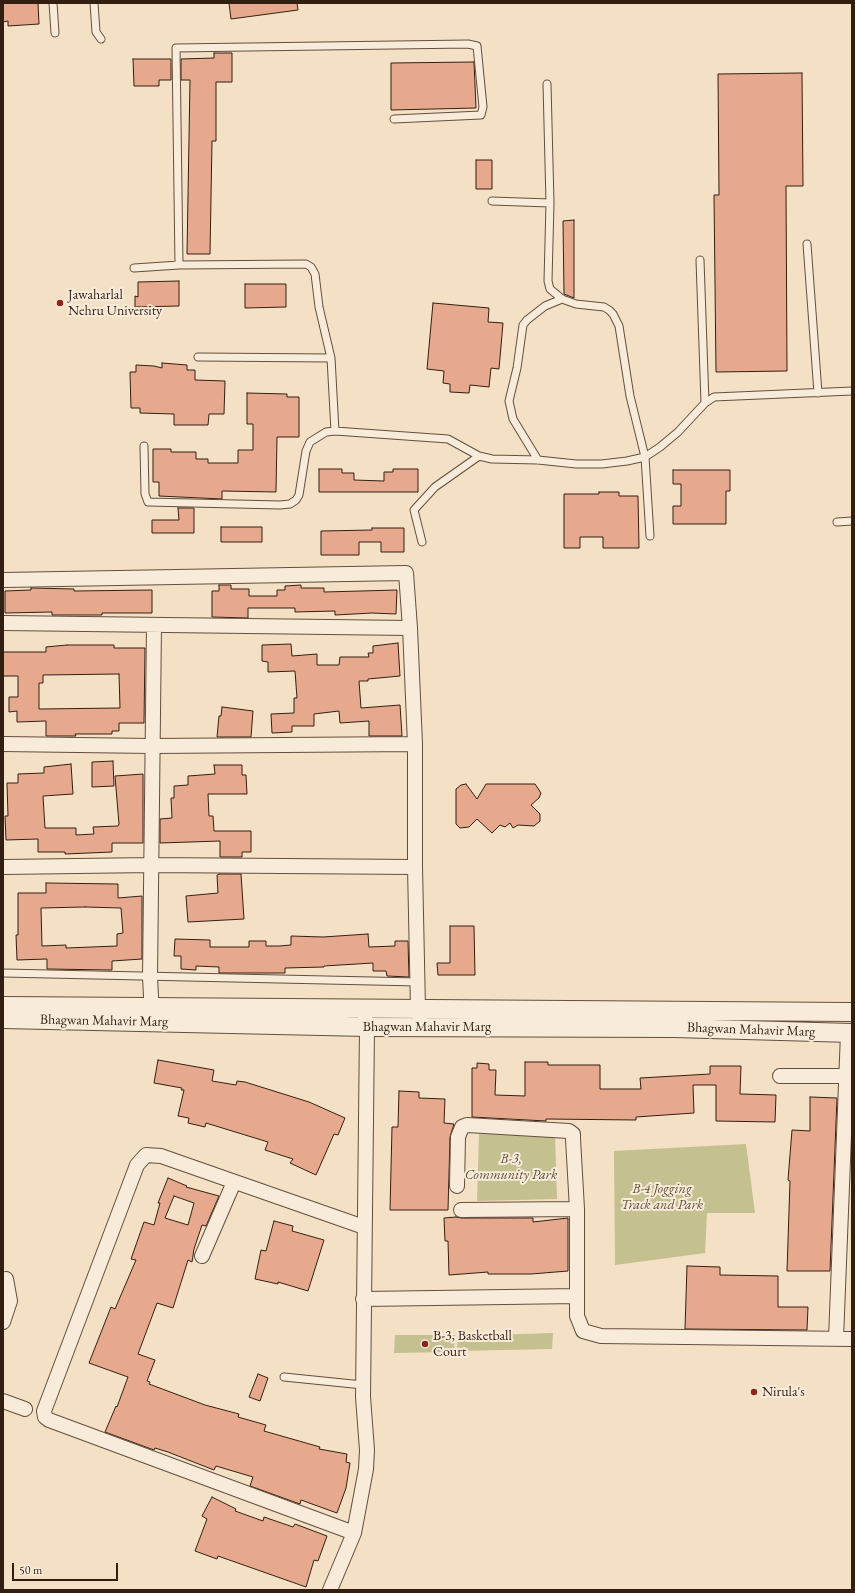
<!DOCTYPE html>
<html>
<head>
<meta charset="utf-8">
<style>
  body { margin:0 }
  #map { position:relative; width:855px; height:1593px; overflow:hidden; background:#f4e0c4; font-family:"EB Garamond",serif }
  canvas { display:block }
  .frame { position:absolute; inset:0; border:4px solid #331f12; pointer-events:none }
  .scale { position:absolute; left:12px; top:1563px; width:106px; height:18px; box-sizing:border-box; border:2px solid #331f12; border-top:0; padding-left:5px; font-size:12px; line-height:14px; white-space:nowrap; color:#331f12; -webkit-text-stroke:3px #f8ebd9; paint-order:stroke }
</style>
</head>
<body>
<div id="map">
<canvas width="855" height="1593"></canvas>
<div class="frame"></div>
<div class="scale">50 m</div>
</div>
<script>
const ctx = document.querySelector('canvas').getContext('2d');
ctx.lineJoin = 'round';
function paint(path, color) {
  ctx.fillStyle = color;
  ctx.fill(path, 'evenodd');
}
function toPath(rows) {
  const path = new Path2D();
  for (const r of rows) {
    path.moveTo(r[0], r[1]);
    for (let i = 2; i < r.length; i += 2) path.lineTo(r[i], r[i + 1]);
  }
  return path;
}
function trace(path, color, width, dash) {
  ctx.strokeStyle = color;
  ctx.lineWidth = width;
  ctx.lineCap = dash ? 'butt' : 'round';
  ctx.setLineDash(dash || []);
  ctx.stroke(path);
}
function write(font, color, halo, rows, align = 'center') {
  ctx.font = font + ' "EB Garamond",serif';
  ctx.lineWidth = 4;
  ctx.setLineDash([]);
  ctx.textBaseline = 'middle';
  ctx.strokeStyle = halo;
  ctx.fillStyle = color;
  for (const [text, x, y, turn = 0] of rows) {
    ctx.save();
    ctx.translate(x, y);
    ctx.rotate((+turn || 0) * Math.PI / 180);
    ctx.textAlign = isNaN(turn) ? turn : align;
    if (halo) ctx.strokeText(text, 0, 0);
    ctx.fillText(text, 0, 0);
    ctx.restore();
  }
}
const green = toPath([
  [479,1134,555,1135,557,1199,477,1201],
  [746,1144,755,1213,707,1213,705,1253,615,1265,614,1151],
  [553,1333,552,1349,457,1351,458,1336],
  [395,1335,455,1335,454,1352,394,1353]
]);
const building = toPath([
  [3,3,38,3,39,24,8,26,8,21,3,22,3,3],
  [229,3,297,3,298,10,231,19,229,3],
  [214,53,232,53,232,82,216,82,216,141,212,141,210,254,187,254,190,80,181,80,181,59,214,58,214,53],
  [133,59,171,59,171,80,159,80,159,86,134,86,133,59],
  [474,62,476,108,391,110,391,63,474,62],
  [802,73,803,186,786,186,787,371,716,372,714,195,719,195,718,74,802,73],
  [476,160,492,160,492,189,476,189,476,160],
  [574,220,574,298,564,294,563,221,574,220],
  [179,281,179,306,135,307,135,296,138,297,138,282,179,281],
  [245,284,286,284,286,307,245,308,245,284],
  [433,303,489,308,488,322,503,323,499,369,491,368,489,387,470,385,469,393,450,392,450,384,443,383,444,371,427,369,433,303],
  [162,363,187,365,187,370,195,370,195,380,225,381,224,414,209,414,208,425,174,425,174,414,140,413,140,408,131,408,130,372,136,372,136,365,154,366,162,368,162,363],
  [247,393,287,394,287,397,299,397,299,437,277,437,276,492,222,491,222,499,159,496,159,482,153,482,153,449,171,449,171,452,196,452,196,459,208,459,208,463,238,463,238,450,253,450,253,424,247,424,247,393],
  [319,469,342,469,342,473,354,473,354,480,384,481,384,472,393,472,393,469,418,469,418,492,319,492,319,469],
  [673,470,730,470,730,491,726,491,726,524,673,524,673,506,681,506,681,484,673,484,673,470],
  [599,492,619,492,619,496,638,496,639,548,603,548,603,537,580,537,580,548,564,548,564,494,599,494,599,492],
  [178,508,194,508,194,533,152,533,152,520,179,520,178,508],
  [221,527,262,527,262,542,221,542,221,527],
  [372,528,404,528,404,552,381,552,381,542,359,542,359,555,321,555,321,531,372,530,372,528],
  [219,585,231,585,231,589,249,589,249,596,277,596,277,590,285,590,285,586,301,585,301,588,324,588,324,592,397,590,396,614,372,613,335,615,335,611,295,612,295,608,248,608,248,618,212,617,212,591,219,591,219,585],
  [31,588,74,589,74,591,152,590,152,613,102,613,102,615,52,615,52,612,5,613,5,591,31,590,31,588],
  [398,643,400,676,368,679,368,681,359,681,361,708,400,705,402,736,369,736,369,721,340,723,339,711,314,714,314,726,292,726,292,732,272,733,271,714,294,713,294,698,297,698,295,671,268,672,268,662,262,661,262,645,291,644,292,656,317,654,317,665,339,665,340,657,369,657,368,653,373,653,373,646,398,643],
  [67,645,114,645,114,648,145,648,144,723,119,723,119,731,112,731,112,734,75,734,76,736,46,736,46,721,17,722,17,711,9,712,9,697,18,697,18,676,3,676,3,652,46,652,46,647,67,645],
  [119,674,120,708,39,709,39,683,43,683,43,675,119,674],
  [222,707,253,711,251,737,217,737,219,716,221,716,222,707],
  [113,761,114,786,92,787,92,762,113,761],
  [71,764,73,794,43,796,45,828,76,828,76,835,94,834,93,827,118,826,119,824,115,776,143,774,143,843,112,843,112,852,65,854,65,852,38,852,38,839,6,840,5,816,8,816,7,783,18,783,18,774,44,773,44,767,71,764],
  [214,765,242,765,242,775,246,775,247,794,208,794,209,816,213,816,214,831,251,831,251,852,242,852,242,857,220,857,220,841,160,843,160,819,172,818,171,798,174,798,174,786,188,785,188,776,215,774,214,765],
  [466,784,477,799,486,784,535,784,541,793,539,798,531,805,540,814,540,821,534,826,518,825,513,828,510,823,505,827,500,825,492,833,477,819,469,827,460,828,456,824,456,789,461,785,466,784],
  [219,874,241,874,244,919,188,922,186,896,218,893,217,875,219,874],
  [46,883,118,884,118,898,142,896,142,959,112,961,112,970,47,969,47,959,17,960,16,935,18,935,18,893,46,893,46,883],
  [85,907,121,908,123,933,117,934,117,946,66,948,66,945,42,946,41,908,85,907],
  [450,926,474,926,475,975,438,975,437,963,450,963,450,926],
  [368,934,369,947,395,946,395,941,408,941,409,977,387,976,386,971,373,971,373,963,324,966,324,967,285,968,285,973,219,973,219,967,196,966,196,970,181,969,181,956,174,956,175,939,210,940,210,947,249,947,249,941,266,941,266,946,279,946,291,945,291,936,323,937,368,934],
  [158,1060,214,1070,212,1081,236,1085,237,1081,245,1082,309,1102,345,1118,338,1135,334,1134,316,1175,290,1163,293,1159,265,1150,268,1142,206,1123,205,1127,188,1123,189,1118,178,1116,184,1090,181,1090,182,1088,154,1083,158,1060],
  [525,1062,548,1062,548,1065,600,1065,600,1089,641,1089,640,1078,710,1074,710,1066,741,1066,740,1094,776,1095,775,1122,716,1121,716,1085,693,1085,694,1113,636,1117,636,1120,546,1119,546,1121,472,1117,472,1068,477,1068,477,1063,489,1064,489,1070,496,1070,495,1095,525,1096,525,1062],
  [399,1091,419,1092,419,1098,445,1099,444,1123,454,1124,450,1137,448,1210,390,1210,392,1127,398,1127,399,1091],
  [810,1097,837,1098,830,1271,787,1271,790,1181,788,1180,792,1130,810,1131,810,1097],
  [168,1178,187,1186,186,1187,219,1196,206,1226,202,1225,194,1249,192,1262,188,1260,173,1308,157,1303,138,1354,155,1360,147,1381,150,1382,149,1384,205,1405,239,1414,238,1417,266,1425,264,1431,320,1447,319,1449,347,1454,346,1462,350,1463,346,1488,337,1513,301,1500,300,1504,250,1486,253,1477,216,1466,214,1470,168,1452,155,1448,154,1450,105,1432,116,1406,117,1407,128,1377,89,1363,111,1307,115,1309,136,1260,131,1259,144,1222,154,1225,160,1203,158,1203,168,1178],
  [174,1196,194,1203,188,1225,165,1218,174,1196],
  [456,1217,461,1218,533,1218,533,1222,568,1218,568,1271,531,1274,488,1274,488,1272,449,1275,448,1241,445,1241,444,1218,456,1217],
  [274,1221,293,1226,292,1231,324,1240,308,1291,278,1282,278,1284,255,1279,261,1250,266,1251,274,1221],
  [687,1266,720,1267,720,1275,778,1276,778,1307,808,1307,807,1330,685,1329,687,1266],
  [258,1374,268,1378,260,1401,249,1397,258,1374],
  [212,1497,236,1509,235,1511,263,1521,264,1517,293,1527,295,1524,327,1536,318,1561,314,1560,306,1587,218,1556,217,1559,195,1551,207,1519,202,1516,212,1497]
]);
const service = toPath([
  [53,3,55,33],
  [94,3,96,32,101,39],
  [547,84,550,203,548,281,550,289,562,299,576,304,604,307,609,310,613,314,619,326,630,396,645,457,650,536],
  [492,201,550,203],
  [807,244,818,393],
  [700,260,705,403],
  [179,265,176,48,468,44,477,46,483,107,481,115,394,119],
  [134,268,179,265,306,264,311,267,315,274,319,307,331,358,335,431,448,439,479,456,492,459,538,460,576,464,602,464,627,461,645,457,660,447,678,432,705,403,714,397,852,391],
  [198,357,331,358],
  [144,446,145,494,148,502,280,505,290,504,296,500,299,495,306,451,310,442,326,432,335,431],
  [538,460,513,419,509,401,517,368,523,325,527,320,545,306,562,299],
  [837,522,852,521],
  [422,542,414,510,435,487,479,456],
  [3,973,418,982],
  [284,1377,363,1385]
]);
const minor = toPath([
  [3,580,406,573,410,628,415,744,415,867,418,1009,420,1019],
  [3,623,410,628],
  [3,744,152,746,415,744],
  [3,867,151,865,415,867],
  [152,1016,150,977,154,625],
  [780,1076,852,1076],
  [457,1186,458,1137,462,1127,467,1125,569,1131,573,1134,573,1139,577,1209,577,1316,583,1331,601,1336,852,1339],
  [461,1210,577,1209],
  [202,1256,234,1182],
  [363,1299,577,1296],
  [3,1322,10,1301,6,1279],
  [836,1339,848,1033],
  [3,1401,25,1409],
  [354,1533,49,1420,45,1417,44,1411,137,1165,146,1155,161,1156,364,1227],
  [330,1590,354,1533,366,1469,367,1450,363,1397,367,1027,365,1017]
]);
const tertiary = toPath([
  [3,1006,852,1012],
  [3,1019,367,1027,674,1028,852,1033]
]);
const markers = [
  [60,303,4,"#8f2418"],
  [425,1344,4,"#8f2418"],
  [754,1392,4,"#8f2418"]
];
const poiNames = [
  ["Jawaharlal",68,295],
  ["Nehru University",68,311],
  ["B-3, Basketball",433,1336],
  ["Court",433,1352],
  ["Nirula's",762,1392]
];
const streetNames = [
  ["Bhagwan Mahavir Marg",104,1021,1],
  ["Bhagwan Mahavir Marg",427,1027],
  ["Bhagwan Mahavir Marg",751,1030,2]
];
const parkNames = [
  ["B-3,",511,1159],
  ["Community Park",511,1175],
  ["B-4 Jogging",662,1189],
  ["Track and Park",662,1205]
];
paint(green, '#c4c08f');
paint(building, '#e6a98e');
trace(building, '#331f12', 1);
trace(service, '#634f3e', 9);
trace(minor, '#634f3e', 16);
trace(tertiary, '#634f3e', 20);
trace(service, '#f8ebd9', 7);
trace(minor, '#f8ebd9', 14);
trace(tertiary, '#f8ebd9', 18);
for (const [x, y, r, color] of markers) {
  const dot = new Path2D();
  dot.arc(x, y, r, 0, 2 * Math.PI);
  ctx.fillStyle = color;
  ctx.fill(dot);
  trace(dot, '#f8ebd9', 1.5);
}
write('14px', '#331f12', '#f8ebd9', poiNames, 'left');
write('14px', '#331f12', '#f8ebd9', streetNames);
write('italic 14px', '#5e4f38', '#f8ebd9', parkNames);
</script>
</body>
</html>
